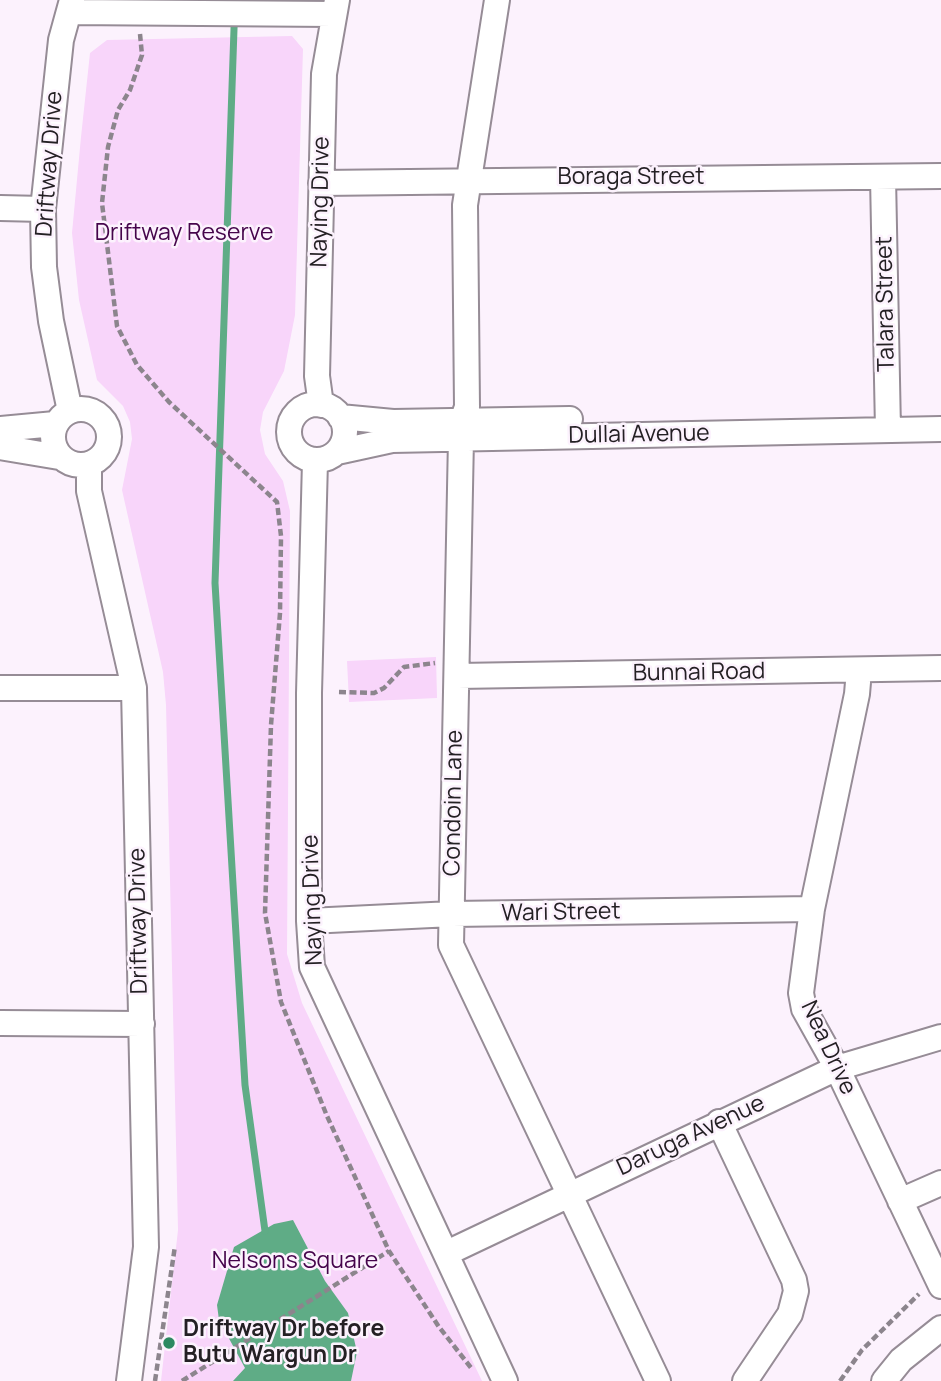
<!DOCTYPE html>
<html>
<head>
<meta charset="utf-8">
<style>
  body { margin:0 }
  canvas { display:block; background:#fcf2fd }
</style>
</head>
<body>
<canvas width="941" height="1381"></canvas>
<script>
const ctx = document.querySelector('canvas').getContext('2d');
ctx.lineJoin = 'round';
function paint(path, color) {
  ctx.fillStyle = color;
  ctx.fill(path, 'evenodd');
}
function toPath(rows) {
  const path = new Path2D();
  for (const r of rows) {
    if (r.length === 3) {
      path.moveTo(r[0] + r[2], r[1]);
      path.arc(r[0], r[1], r[2], 0, 2 * Math.PI);
      continue;
    }
    path.moveTo(r[0], r[1]);
    for (let i = 2; i < r.length; i += 2) path.lineTo(r[i], r[i + 1]);
  }
  return path;
}
function trace(path, color, width, dash) {
  ctx.strokeStyle = color;
  ctx.lineWidth = width;
  ctx.lineCap = dash ? 'butt' : 'round';
  ctx.setLineDash(dash || []);
  ctx.stroke(path);
}
function write(font, color, halo, rows, align = 'center') {
  ctx.font = font + ' Manrope,sans-serif';
  ctx.lineWidth = 5;
  ctx.setLineDash([]);
  ctx.textBaseline = 'middle';
  ctx.strokeStyle = halo;
  ctx.fillStyle = color;
  for (const [text, x, y, turn = 0] of rows) {
    ctx.save();
    ctx.translate(x, y);
    ctx.rotate((+turn || 0) * Math.PI / 180);
    ctx.textAlign = isNaN(turn) ? turn : align;
    if (halo) ctx.strokeText(text, 0, 0);
    ctx.fillText(text, 0, 0);
    ctx.restore();
  }
}
const green = toPath([
  [292,36,303,49,295,315,284,371,263,412,260,430,265,454,283,481,290,511,287,954,302,1003,482,1381,161,1381,178,1230,166,705,163,672,122,490,132,439,130,422,123,406,97,380,79,300,72,233,81,137,90,53,107,40],
  [436,657,437,698,349,702,347,661]
]);
const water = toPath([
  [293,1220,325,1281,348,1313,357,1352,351,1381,233,1381,245,1368,219,1320,217,1305,234,1247,274,1224]
]);
const stream = toPath([
  [235,0,215,583,245,1085,265,1231]
]);
const path = toPath([
  [140,34,142,55,130,90,118,110,108,147,102,203,117,326,137,365,169,402,277,502,281,536,280,613,271,725,265,913,281,1002,327,1116,389,1251,439,1327,472,1369],
  [339,692,374,693,384,688,404,667,435,663],
  [155,1381,175,1246],
  [182,1381,389,1251],
  [840,1381,862,1350,919,1294]
]);
const minor = toPath([
  [497,0,465,205,467,407,462,421,461,438,451,945,658,1381],
  [69,12,333,14],
  [883,177,888,430],
  [321,183,941,176],
  [0,208,43,209],
  [317,432,28],
  [321,405,317,376,324,74,337,0],
  [81,437,28],
  [70,411,51,321,44,267,43,209,61,40,72,0],
  [340,417,393,422,570,419],
  [0,429,55,424],
  [0,447,59,457],
  [337,452,392,440,941,429],
  [315,461,309,693,309,921,312,967,505,1381],
  [89,464,89,491,134,688,146,1247,129,1381],
  [859,670,857,694,812,909,801,993,804,1009,837,1068,941,1286],
  [458,676,941,668],
  [0,688,134,688],
  [309,921,452,914,812,909],
  [0,1023,142,1024],
  [719,1122,794,1280,796,1291,790,1314,745,1381],
  [900,1201,941,1183],
  [447,1253,837,1068,941,1037],
  [884,1381,901,1360,941,1328]
]);
const markers = [
  [169,1343,7,"#2c8961"]
];
const streetNames = [
  ["Driftway Drive",50,164,-86],
  ["Boraga Street",631,178],
  ["Naying Drive",321,202,-89],
  ["Talara Street",886,304,-91],
  ["Dullai Avenue",639,435,-1],
  ["Bunnai Road",699,673,-1],
  ["Condoin Lane",454,803,-89],
  ["Naying Drive",313,900,-92],
  ["Wari Street",561,913,-1],
  ["Driftway Drive",139,921,-91],
  ["Nea Drive",828,1048,65],
  ["Daruga Avenue",691,1136,-25]
];
const parkNames = [
  ["Driftway Reserve",184,234],
  ["Nelsons Square",295,1262]
];
const poiNames = [
  ["Driftway Dr before",183,1330],
  ["Butu Wargun Dr",183,1356]
];
paint(green, '#f8d5fa');
paint(water, '#5fac86');
trace(stream, '#5fac86', 7);
trace(minor, '#968c96', 28);
trace(path, '#8c858d', 4.5, [7, 3.5]);
trace(minor, '#fff', 24);
for (const [x, y, r, color] of markers) {
  const dot = new Path2D();
  dot.arc(x, y, r, 0, 2 * Math.PI);
  ctx.fillStyle = color;
  ctx.fill(dot);
  trace(dot, '#fcf2fd', 2.5);
}
write('23px', '#242024', '#fcf2fd', streetNames);
write('23px', '#45044b', '#fcf2fd', parkNames);
write('bold 23px', '#242024', '#fcf2fd', poiNames, 'left');
</script>
</body>
</html>
